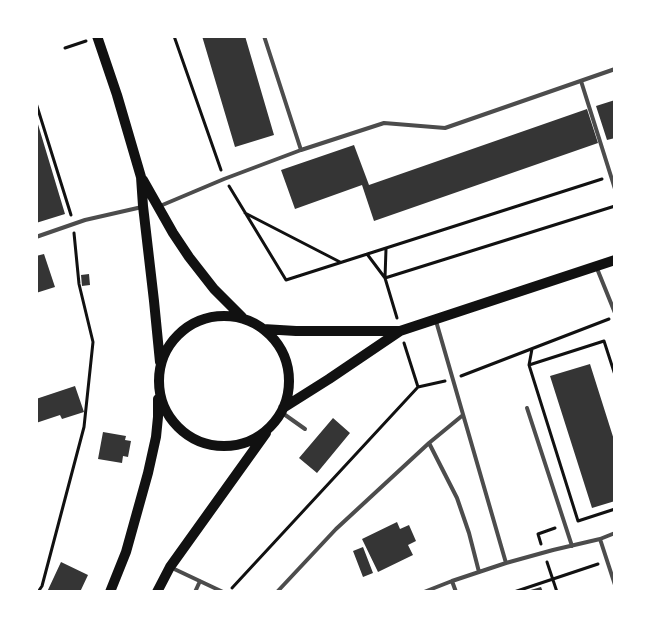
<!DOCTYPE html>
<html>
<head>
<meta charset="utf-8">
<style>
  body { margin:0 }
  #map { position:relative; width:651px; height:628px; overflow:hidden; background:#fff; font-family:Lato,sans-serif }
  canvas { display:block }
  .frame { position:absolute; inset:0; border:38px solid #fff; pointer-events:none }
</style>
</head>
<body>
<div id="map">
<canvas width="651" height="628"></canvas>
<div class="frame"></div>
</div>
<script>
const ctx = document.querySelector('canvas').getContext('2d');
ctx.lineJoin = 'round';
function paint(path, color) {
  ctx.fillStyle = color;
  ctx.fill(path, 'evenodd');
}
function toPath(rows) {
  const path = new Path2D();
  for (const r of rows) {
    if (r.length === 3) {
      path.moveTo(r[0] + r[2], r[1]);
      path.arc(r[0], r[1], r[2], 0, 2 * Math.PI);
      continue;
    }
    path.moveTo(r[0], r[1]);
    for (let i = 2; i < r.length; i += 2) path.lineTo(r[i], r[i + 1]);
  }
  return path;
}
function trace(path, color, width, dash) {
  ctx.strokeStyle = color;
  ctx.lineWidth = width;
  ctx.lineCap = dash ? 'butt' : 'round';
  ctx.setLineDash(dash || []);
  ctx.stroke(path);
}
const building = toPath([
  [202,36,245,36,274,135,235,147],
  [615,100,615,138,607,140,596,106],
  [587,109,598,143,374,221,362,185,295,209,281,170,354,145,369,185],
  [37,121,65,214,36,223,36,122],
  [44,254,55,287,36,293,36,256],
  [89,274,90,285,82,286,81,275],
  [590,364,615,443,615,501,592,508,550,376],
  [75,386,84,412,62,419,60,415,36,423,36,399],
  [333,418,350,433,317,473,299,458],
  [103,432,126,436,125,440,131,441,128,457,123,456,122,463,98,459],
  [397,522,400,529,409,525,416,541,408,545,413,555,378,572,362,539],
  [363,547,373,573,363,577,353,551],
  [61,562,88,575,80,592,47,592],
  [541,587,543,592,527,592,527,591]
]);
const path = toPath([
  [174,36,221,170],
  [65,48,86,41],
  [36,103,71,215],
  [229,186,286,280,602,179],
  [245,213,340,262],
  [386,249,385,278,615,206],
  [367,254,385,278,397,318],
  [404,343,418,387,445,381],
  [529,365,532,349],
  [615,375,604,341,529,365,578,521,615,509],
  [461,376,609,319],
  [541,544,538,534,555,528],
  [547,562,557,592],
  [232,588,418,387],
  [38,592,42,586,84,427,93,342,79,284,74,233],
  [514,592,598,564]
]);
const service = toPath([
  [264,36,301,150],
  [581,81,615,189],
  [160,206,224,179,301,150,384,123,445,128,615,69],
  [36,237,85,220,142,207],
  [596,266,615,313],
  [436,321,506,563,553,550,600,539,615,533],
  [527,408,572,546],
  [281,412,305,429],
  [429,443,457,498,469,533,479,572],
  [600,539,615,585],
  [170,567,223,592],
  [452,581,456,592],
  [195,592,200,581],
  [277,592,336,529,429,443,463,415],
  [424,592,452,581,506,563]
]);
const secondary = toPath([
  [97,36,117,95,141,177,143,206,154,301,160,362],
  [143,180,173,233,189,257,214,289,242,317],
  [224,381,65],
  [263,329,296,331,399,331],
  [283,408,329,379,400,331,615,260],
  [110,592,126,552,148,473,156,437,158,417,158,399],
  [157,592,170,567,266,433]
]);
paint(building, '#353535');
trace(path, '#111', 3);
trace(service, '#4c4c4c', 4);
trace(secondary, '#111', 10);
</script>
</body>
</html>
